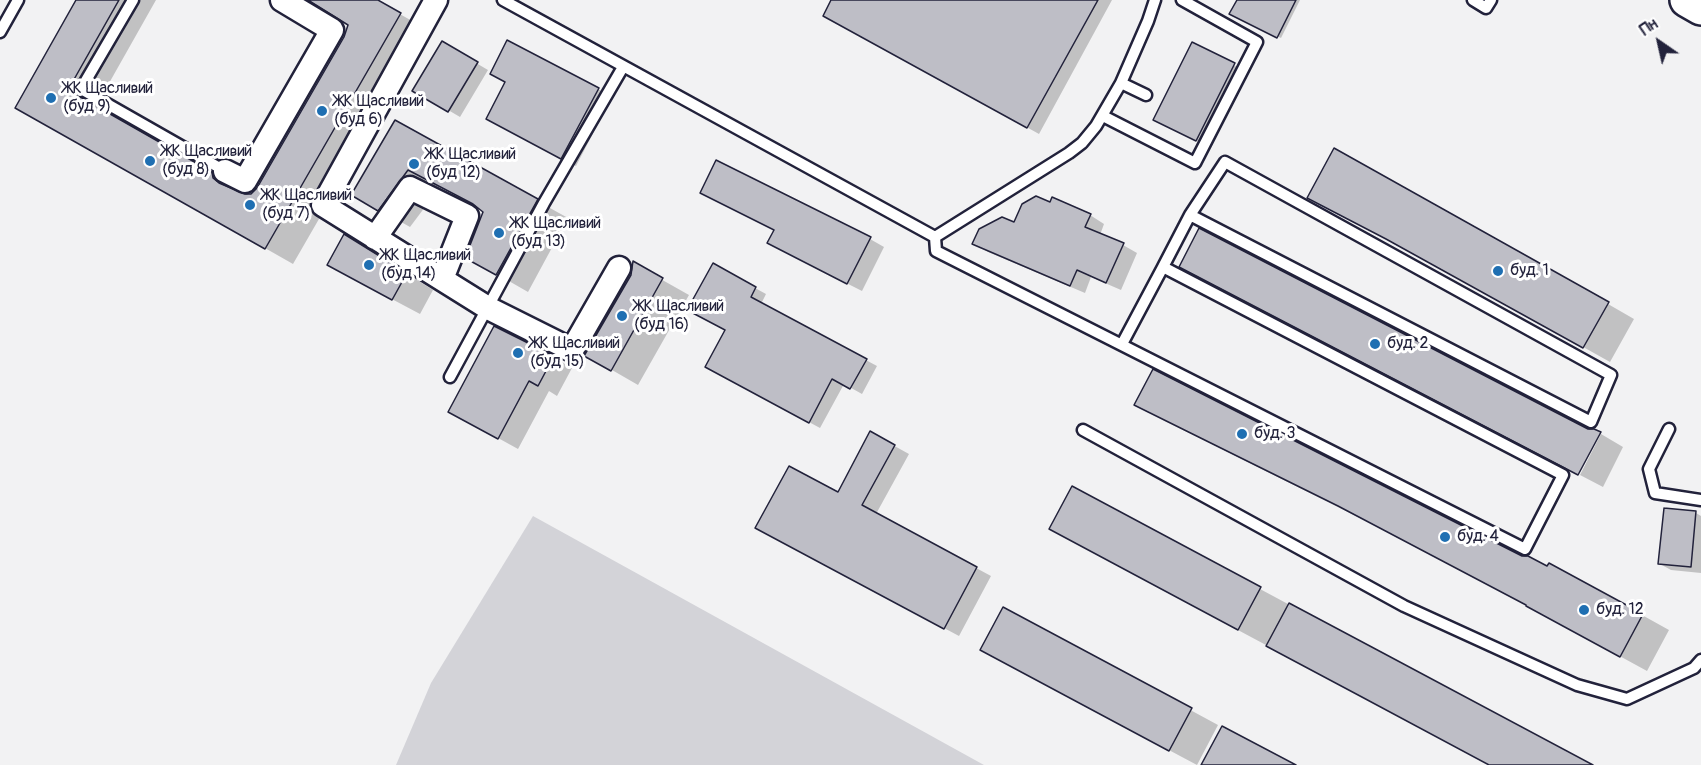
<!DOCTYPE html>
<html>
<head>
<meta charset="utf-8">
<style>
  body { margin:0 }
  #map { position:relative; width:1701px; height:765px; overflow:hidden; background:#f2f2f3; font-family:Pangolin,sans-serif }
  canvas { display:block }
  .north { position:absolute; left:1629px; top:12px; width:60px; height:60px; -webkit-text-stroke:4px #fff; paint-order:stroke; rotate:326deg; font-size:16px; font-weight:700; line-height:24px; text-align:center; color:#22223b }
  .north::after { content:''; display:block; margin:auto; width:21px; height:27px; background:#22223b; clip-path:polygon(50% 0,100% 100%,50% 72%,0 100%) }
</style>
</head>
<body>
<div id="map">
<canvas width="1701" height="765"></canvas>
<div class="north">Пн</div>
</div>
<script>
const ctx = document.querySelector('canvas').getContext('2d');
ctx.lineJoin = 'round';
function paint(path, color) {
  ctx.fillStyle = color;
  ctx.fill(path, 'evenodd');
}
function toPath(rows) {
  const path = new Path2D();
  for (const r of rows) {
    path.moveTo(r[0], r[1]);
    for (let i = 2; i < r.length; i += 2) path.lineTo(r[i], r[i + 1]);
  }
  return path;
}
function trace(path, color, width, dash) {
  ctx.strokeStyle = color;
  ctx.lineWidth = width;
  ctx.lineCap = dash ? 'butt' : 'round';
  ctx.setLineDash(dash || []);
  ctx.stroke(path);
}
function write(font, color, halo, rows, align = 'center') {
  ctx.font = font + ' Pangolin,sans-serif';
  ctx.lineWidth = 6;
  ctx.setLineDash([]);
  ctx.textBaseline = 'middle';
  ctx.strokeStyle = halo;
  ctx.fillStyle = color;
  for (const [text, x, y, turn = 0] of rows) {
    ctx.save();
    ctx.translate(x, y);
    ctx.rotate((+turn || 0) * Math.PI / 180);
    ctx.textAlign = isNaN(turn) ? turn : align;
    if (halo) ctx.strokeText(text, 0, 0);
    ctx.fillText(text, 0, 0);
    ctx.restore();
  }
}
const green = toPath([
  [533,516,984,765,396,765,431,683]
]);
const shadow = toPath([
  [78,0,156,0,95,108,240,190,241,194,252,196,258,189,345,37,350,25,315,0,375,0,428,30,293,264,17,107],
  [833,0,1112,0,1039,134,825,15],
  [1239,0,1300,0,1281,38,1231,14],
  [442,43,488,70,460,117,414,90],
  [1193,44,1245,71,1207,146,1166,126],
  [598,89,612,97,576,166,502,127],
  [395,122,568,218,528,292,467,257,484,211,480,208,440,187,410,227,353,195],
  [1309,198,1608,304,1634,319,1610,362,1415,253],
  [1090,215,1104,224,1100,235,1123,245,1137,253,1121,290,1091,277,1085,293,988,252,974,243,1015,224],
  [870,239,884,247,862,291,783,251],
  [371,251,433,290,420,314,356,280],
  [634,264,689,295,638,385,586,355,632,275],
  [713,265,766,294,761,304,877,366,862,394,844,384,820,428,718,373,727,330],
  [553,357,572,368,557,396,549,391,518,449,469,422],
  [1136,404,1642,615,1669,630,1647,671,1528,606,1366,521,1163,420],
  [871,433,909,454,876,514,991,576,959,636,771,536,838,494],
  [1601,434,1623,447,1603,487,1580,475],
  [1072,488,1260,589,1588,765,1490,765,1294,660,1077,544],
  [1696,513,1701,516,1701,573,1671,570,1660,564],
  [1004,609,1218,725,1197,765,1009,665]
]);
const building = toPath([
  [76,0,119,0,68,90,212,172,213,178,219,183,245,194,251,194,257,188,344,37,348,25,308,0,378,0,401,13,265,249,15,108,76,0],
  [831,0,1098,0,1027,128,823,16,831,0],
  [1237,0,1296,0,1277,38,1229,14,1237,0],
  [507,40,599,88,561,159,486,119,505,82,490,74,507,40],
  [442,41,478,62,448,112,412,91,442,41],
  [1192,42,1235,63,1196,141,1153,120,1192,42],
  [395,120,538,199,496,275,465,258,483,212,473,204,408,170,378,211,351,195,395,120],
  [1334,148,1609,302,1583,348,1386,239,1307,198,1334,148],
  [716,160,871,237,847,284,767,243,774,230,700,193,716,160],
  [1036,196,1050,202,1052,197,1091,214,1085,227,1124,243,1106,283,1077,270,1070,286,972,244,979,229,1002,217,1014,222,1022,204,1036,196],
  [1199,228,1588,429,1594,429,1601,432,1578,475,1179,267,1199,228],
  [344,234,407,273,392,300,327,265,344,234],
  [633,261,663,278,611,371,584,356,631,275,633,261],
  [713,263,756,287,751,297,867,359,850,389,832,379,809,423,705,367,725,330,687,310,713,263],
  [494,326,554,356,538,386,529,381,498,439,448,412,494,326],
  [1153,369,1522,556,1528,556,1547,566,1549,563,1643,614,1620,657,1526,606,1526,605,1338,506,1134,405,1153,369],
  [870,431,895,445,862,505,977,567,944,629,755,528,789,466,838,492,870,431],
  [1072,486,1261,587,1238,630,1049,529,1072,486],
  [1664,508,1696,511,1691,567,1658,564,1664,508],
  [1289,603,1383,653,1593,765,1489,765,1360,696,1266,646,1289,603],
  [1003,607,1192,708,1169,751,980,650,1003,607],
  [1222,726,1296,765,1201,765,1222,726]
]);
const lane = toPath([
  [133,0,81,89,225,171],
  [503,0,935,237,936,251,1525,549,1563,475,1163,267,1122,344],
  [1473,0,1486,8,1491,0],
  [0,32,18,0],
  [1121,83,1146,95],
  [1103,116,1195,163,1257,42,1182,0],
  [935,237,1069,153,1082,143,1096,126,1121,83,1148,21,1155,0],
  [1163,267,1190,215,1591,422,1611,375,1225,162,1190,215],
  [450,377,544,203,623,67],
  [1669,429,1649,469,1655,493,1701,500],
  [1083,430,1404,606,1577,685,1627,699,1694,668,1701,660]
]);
const street = toPath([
  [436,0,323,205,488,308,572,350,619,268],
  [225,171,245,181,332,30,282,0],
  [375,238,410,188,467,216,442,279]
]);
const primary = toPath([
  [1687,0,1701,8]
]);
const markers = [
  [51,98,6,"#1f6fb2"],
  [322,111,6,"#1f6fb2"],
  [150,161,6,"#1f6fb2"],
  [414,164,6,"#1f6fb2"],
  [250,205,6,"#1f6fb2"],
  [499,233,6,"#1f6fb2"],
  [369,265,6,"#1f6fb2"],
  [1498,271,6,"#1f6fb2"],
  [622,316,6,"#1f6fb2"],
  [1375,344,6,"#1f6fb2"],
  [518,353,6,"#1f6fb2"],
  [1242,434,6,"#1f6fb2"],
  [1445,537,6,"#1f6fb2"],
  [1584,610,6,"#1f6fb2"]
];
const poiNames = [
  ["ЖК Щасливий",63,89],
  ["(буд 9)",63,107],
  ["ЖК Щасливий",334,102],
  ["(буд 6)",334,120],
  ["ЖК Щасливий",162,152],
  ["(буд 8)",162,170],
  ["ЖК Щасливий",426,155],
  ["(буд 12)",426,173],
  ["ЖК Щасливий",262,196],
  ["(буд 7)",262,214],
  ["ЖК Щасливий",511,224],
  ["(буд 13)",511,242],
  ["ЖК Щасливий",381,256],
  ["(буд 14)",381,274],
  ["буд. 1",1510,271],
  ["ЖК Щасливий",634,307],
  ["(буд 16)",634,325],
  ["ЖК Щасливий",530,344],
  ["(буд 15)",530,362],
  ["буд. 2",1387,344],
  ["буд. 3",1254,434],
  ["буд. 4",1457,537],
  ["буд. 12",1596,610]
];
paint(green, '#d3d3d8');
paint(shadow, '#0003');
paint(building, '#bebec6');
trace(building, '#22223b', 1.5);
trace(lane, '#22223b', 15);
trace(street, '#22223b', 27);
trace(primary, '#22223b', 38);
trace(lane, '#fff', 10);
trace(street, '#fff', 22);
trace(primary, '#fff', 33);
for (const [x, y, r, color] of markers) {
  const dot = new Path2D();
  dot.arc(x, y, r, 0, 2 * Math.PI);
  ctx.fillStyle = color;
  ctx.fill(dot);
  trace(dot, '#fff', 2);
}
write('16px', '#22223b', '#fff', poiNames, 'left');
</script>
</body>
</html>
